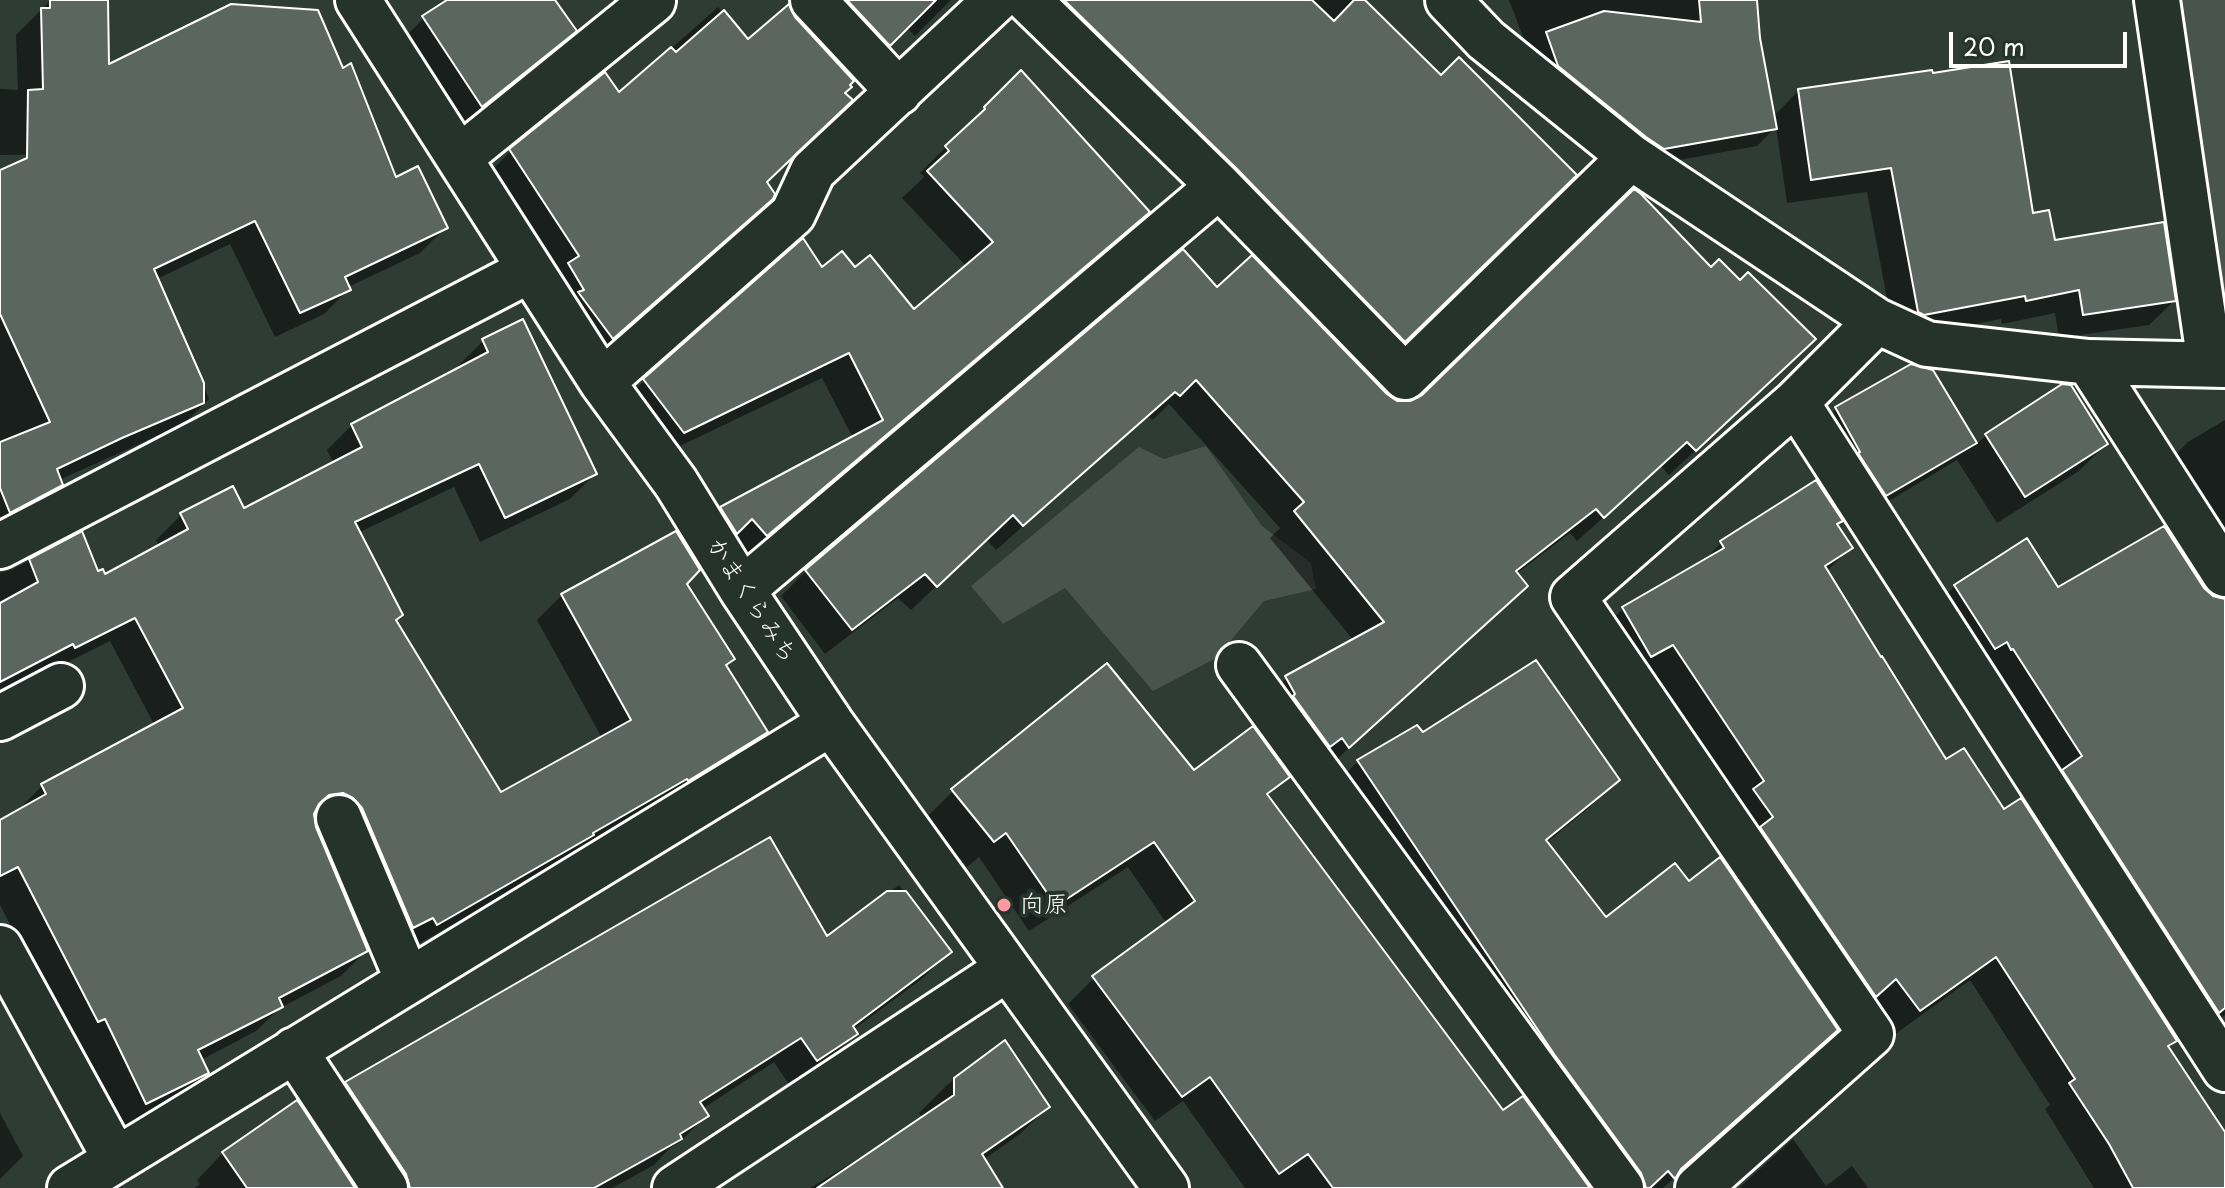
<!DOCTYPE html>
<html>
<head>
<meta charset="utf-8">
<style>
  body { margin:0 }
  #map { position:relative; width:2225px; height:1188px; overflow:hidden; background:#2f3b35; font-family:"Playpen Sans",sans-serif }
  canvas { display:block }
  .scale { position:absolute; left:1949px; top:32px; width:178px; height:36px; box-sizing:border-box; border:4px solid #fff; border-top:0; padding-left:10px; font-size:24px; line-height:28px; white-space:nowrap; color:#fff; -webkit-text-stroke:6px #26332d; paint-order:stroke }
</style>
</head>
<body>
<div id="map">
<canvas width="2225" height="1188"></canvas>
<div class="scale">20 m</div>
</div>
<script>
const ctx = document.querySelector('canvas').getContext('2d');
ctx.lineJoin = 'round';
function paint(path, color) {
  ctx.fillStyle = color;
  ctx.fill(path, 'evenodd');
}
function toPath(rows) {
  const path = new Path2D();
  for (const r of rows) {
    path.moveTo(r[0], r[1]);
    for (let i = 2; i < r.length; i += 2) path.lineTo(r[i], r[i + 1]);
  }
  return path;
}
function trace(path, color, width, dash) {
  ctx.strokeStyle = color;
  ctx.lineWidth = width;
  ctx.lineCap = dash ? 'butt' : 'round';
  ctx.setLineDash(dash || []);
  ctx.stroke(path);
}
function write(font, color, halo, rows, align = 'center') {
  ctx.font = font + ' "Playpen Sans","Klee One",sans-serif';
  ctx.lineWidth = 8;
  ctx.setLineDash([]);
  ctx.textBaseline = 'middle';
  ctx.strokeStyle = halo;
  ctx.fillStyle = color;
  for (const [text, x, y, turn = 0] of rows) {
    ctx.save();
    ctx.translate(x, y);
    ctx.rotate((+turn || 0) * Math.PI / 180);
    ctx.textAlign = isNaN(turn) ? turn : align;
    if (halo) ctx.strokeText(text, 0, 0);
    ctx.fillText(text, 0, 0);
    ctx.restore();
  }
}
const green = toPath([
  [2170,0,2225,0,2225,363],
  [1206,446,1262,526,1311,563,1316,589,1264,601,1216,658,1153,691,1065,588,1003,624,971,586,1139,447,1164,459]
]);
const shadow = toPath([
  [106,0,107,67,342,71,395,179,445,228,420,253,348,287,349,289,324,314,275,337,230,244,157,279,209,399,184,424,59,480,61,485,36,510,0,528,0,184,78,154,0,155,0,89,18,90,16,35,50,1],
  [451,0,553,0,574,30,551,53,458,129,401,41,424,18],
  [800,0,951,0,915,36,906,27,865,68],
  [1043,0,1362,0,1497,132,1574,175,1380,364],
  [1509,0,1755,0,1758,38,1773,117,1798,91,2031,215,2053,242,2174,301,2149,325,2059,338,2055,313,2002,324,2001,319,1899,339,1894,336,1867,192,1787,203,1776,127,1757,146,1645,166,1541,84],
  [718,7,748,41,749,219,592,358,490,172,511,151,619,95],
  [946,147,1147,212,1121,238,739,561,696,535,722,509,853,438,822,378,657,457,619,406,645,380,821,270,855,270,914,312,967,267,902,198,924,177,920,173],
  [1217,290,1397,403,1788,364,1669,475,1661,466,1577,541,1570,533,1516,574,1525,586,1323,772,1261,703,1287,678,1354,641,1270,538,1280,528,1169,404,1153,420,1148,416,996,550,986,539,911,610,898,598,825,654,781,596,806,571],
  [483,341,595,474,570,499,480,542,454,487,358,533,394,621,500,794,602,738,537,620,562,595,676,534,684,583,732,659,725,667,765,732,740,757,574,853,567,860,411,948,328,822,317,818,313,818,314,828,366,951,341,976,280,1008,256,1031,201,1060,207,1073,182,1098,121,1128,80,1042,73,1046,0,905,0,822,17,811,42,786,155,726,110,641,50,671,47,667,0,692,0,573,11,570,81,534,97,574,104,577,160,547,156,540,181,515,232,488,244,510,334,464,327,450,352,425,460,369,458,366],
  [1932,372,1976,445,1986,435,2106,444,2079,471,1997,523,1957,460,1864,516,1815,431,1836,409],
  [2225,420,2225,1015,2191,1038,1928,613,1955,586,2057,589,2203,589,2213,598,2224,600,2220,588,2161,469,2188,442],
  [1836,525,1850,548,1827,571,1946,762,2004,811,2174,1040,2167,1048,2225,1133,2225,1188,2094,1188,2045,1109,2050,1105,1970,980,1894,1035,1598,633,1624,608,1701,564,1721,543],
  [1417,728,1422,735,1617,779,1590,807,1546,843,1606,919,1689,884,1835,1030,1808,1057,1663,1188,1617,1188,1331,789,1358,761],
  [1194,773,1287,777,1267,797,1503,1112,1588,1188,1245,1188,1183,1101,1155,1121,1068,1004,1094,978,1167,924,1128,867,1029,931,979,857,967,867,927,817,953,791],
  [899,885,950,951,923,978,853,1030,855,1034,829,1060,790,1086,774,1062,702,1109,706,1116,680,1142,670,1148,654,1165,612,1188,371,1188,320,1110,346,1084,827,938],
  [1004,1043,1048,1107,1020,1134,983,1160,1000,1188,810,1188,866,1154,867,1156,923,1118,919,1113,947,1085],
  [0,1113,23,1156,0,1179],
  [1793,1139,1826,1186,1852,1166,1868,1188,1739,1188],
  [223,1153,353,1188,195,1188,200,1184,197,1180]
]);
const building = toPath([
  [50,0,108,0,109,64,231,4,318,10,343,68,351,63,396,177,418,166,448,228,345,277,351,290,300,313,255,221,154,269,204,383,204,403,122,438,57,469,63,485,10,513,0,488,0,442,50,422,0,314,0,170,27,158,28,90,43,89,41,8,50,8,50,0],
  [447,0,555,0,577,31,482,107,422,16,447,0],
  [847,0,936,0,890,46,847,0],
  [1064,0,1312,0,1334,21,1354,0,1365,0,1441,75,1459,57,1577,175,1405,342,1237,169,1064,0],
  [1699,0,1757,0,1760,38,1777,129,1664,149,1646,137,1558,66,1546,32,1604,11,1701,22,1699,0],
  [789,4,795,17,854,81,850,85,852,87,845,93,853,100,767,182,775,194,773,199,613,339,578,292,584,290,568,263,579,256,509,149,605,72,619,92,671,47,676,52,724,10,748,39,789,4],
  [2009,61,2033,213,2049,210,2055,240,2164,222,2176,301,2083,315,2079,290,2026,301,2025,296,1924,315,1918,312,1891,168,1811,180,1798,89,1932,70,1933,73,2009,61],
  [1021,70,1150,212,767,536,752,519,737,534,720,507,883,420,849,353,684,433,643,379,803,238,822,267,842,251,855,267,870,255,914,309,993,242,927,171,949,151,945,146,985,109,984,107,1021,70],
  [1634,189,1641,194,1711,267,1719,259,1740,280,1748,272,1816,339,1696,451,1687,442,1604,518,1596,509,1516,571,1528,586,1349,748,1342,738,1330,747,1293,696,1295,694,1285,676,1384,622,1294,511,1304,502,1196,380,1180,396,1175,392,1023,526,1013,515,937,587,925,574,852,630,805,570,1183,249,1217,287,1252,255,1387,394,1397,401,1410,401,1422,395,1634,189],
  [523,319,597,474,505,518,479,464,355,522,403,615,396,620,501,792,631,720,561,594,676,531,700,570,687,584,735,659,726,665,768,732,688,781,687,779,593,833,594,835,437,925,433,918,413,928,362,808,353,798,343,793,329,795,319,804,314,814,316,827,368,951,279,998,283,1007,198,1050,209,1073,146,1104,105,1019,98,1022,18,867,0,876,0,820,46,794,41,784,183,708,135,618,75,648,73,644,0,682,0,603,38,582,29,559,82,531,98,571,103,569,105,574,188,529,180,513,233,486,244,508,362,447,351,424,488,352,482,339,523,319],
  [1911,364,1933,370,1977,443,1886,496,1858,453,1860,452,1835,407,1911,364],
  [2062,384,2071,385,2108,444,2025,497,1985,434,2062,384],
  [1816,480,1843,521,1837,524,1853,548,1825,566,1881,657,1882,656,1946,759,1964,748,2004,809,2021,798,2177,1041,2168,1046,2225,1132,2225,1188,2133,1188,2109,1144,2069,1083,2075,1079,1996,957,1920,1011,1896,979,1876,997,1760,827,1773,817,1753,789,1764,781,1673,645,1651,657,1622,607,1724,548,1720,541,1816,480],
  [2164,526,2204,588,2213,596,2225,599,2225,1008,2219,1013,2062,770,2082,756,2013,649,2011,650,2007,642,1995,649,1954,585,2027,538,2058,587,2164,526],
  [1536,660,1620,780,1546,840,1606,917,1675,863,1689,881,1720,857,1838,1030,1681,1169,1675,1179,1668,1171,1650,1188,1646,1188,1641,1173,1554,1054,1357,760,1417,725,1423,732,1536,660],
  [1107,663,1194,770,1253,726,1290,777,1267,794,1503,1110,1523,1096,1590,1188,1333,1188,1308,1154,1279,1174,1210,1077,1182,1097,1092,976,1195,901,1154,842,1056,906,1006,833,994,842,951,789,1107,663],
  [770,837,827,936,887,891,906,891,952,952,853,1026,858,1034,817,1061,801,1038,700,1102,709,1116,680,1134,682,1139,594,1188,410,1188,406,1174,345,1082,770,837],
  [1005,1040,1050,1107,982,1154,1003,1188,817,1188,954,1095,954,1078,1005,1040],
  [297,1100,302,1107,355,1188,247,1188,222,1152,297,1100]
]);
const minor = toPath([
  [358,0,602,382,676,483,742,590,831,723,1166,1188],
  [813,0,899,92],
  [1028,0,1219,186,1405,377,1631,157],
  [1448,0,1486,40,1631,157,1877,321,1927,344,2089,362,2225,365],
  [2157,0,2210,364],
  [459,158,653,1],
  [2089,362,2225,574],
  [602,382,793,214,813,171,996,0],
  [1796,402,2225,1069],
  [0,546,530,270],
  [742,590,1219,186],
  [1239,665,1621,1188],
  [0,718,61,686],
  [339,818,408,981],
  [0,948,116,1160],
  [294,1050,385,1188],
  [70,1188,831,723],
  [675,1188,1007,969],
  [1698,1188,1871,1034,1573,597,1796,402,1877,321]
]);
const markers = [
  [1004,905,8,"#ff9aa2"]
];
const streetNames = [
  ["かまくらみち",751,601,57]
];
const poiNames = [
  ["向原",1020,905]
];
paint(green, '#4a544f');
paint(shadow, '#0007');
paint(building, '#5b6661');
trace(building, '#fff', 2);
trace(minor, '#fff', 50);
trace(minor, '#26332d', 44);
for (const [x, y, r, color] of markers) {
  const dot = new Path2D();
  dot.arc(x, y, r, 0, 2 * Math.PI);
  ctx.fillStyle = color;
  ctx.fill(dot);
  trace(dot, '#26332d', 3);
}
write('24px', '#fff', '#26332d', streetNames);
write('24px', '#fff', '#26332d', poiNames, 'left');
</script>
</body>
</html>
